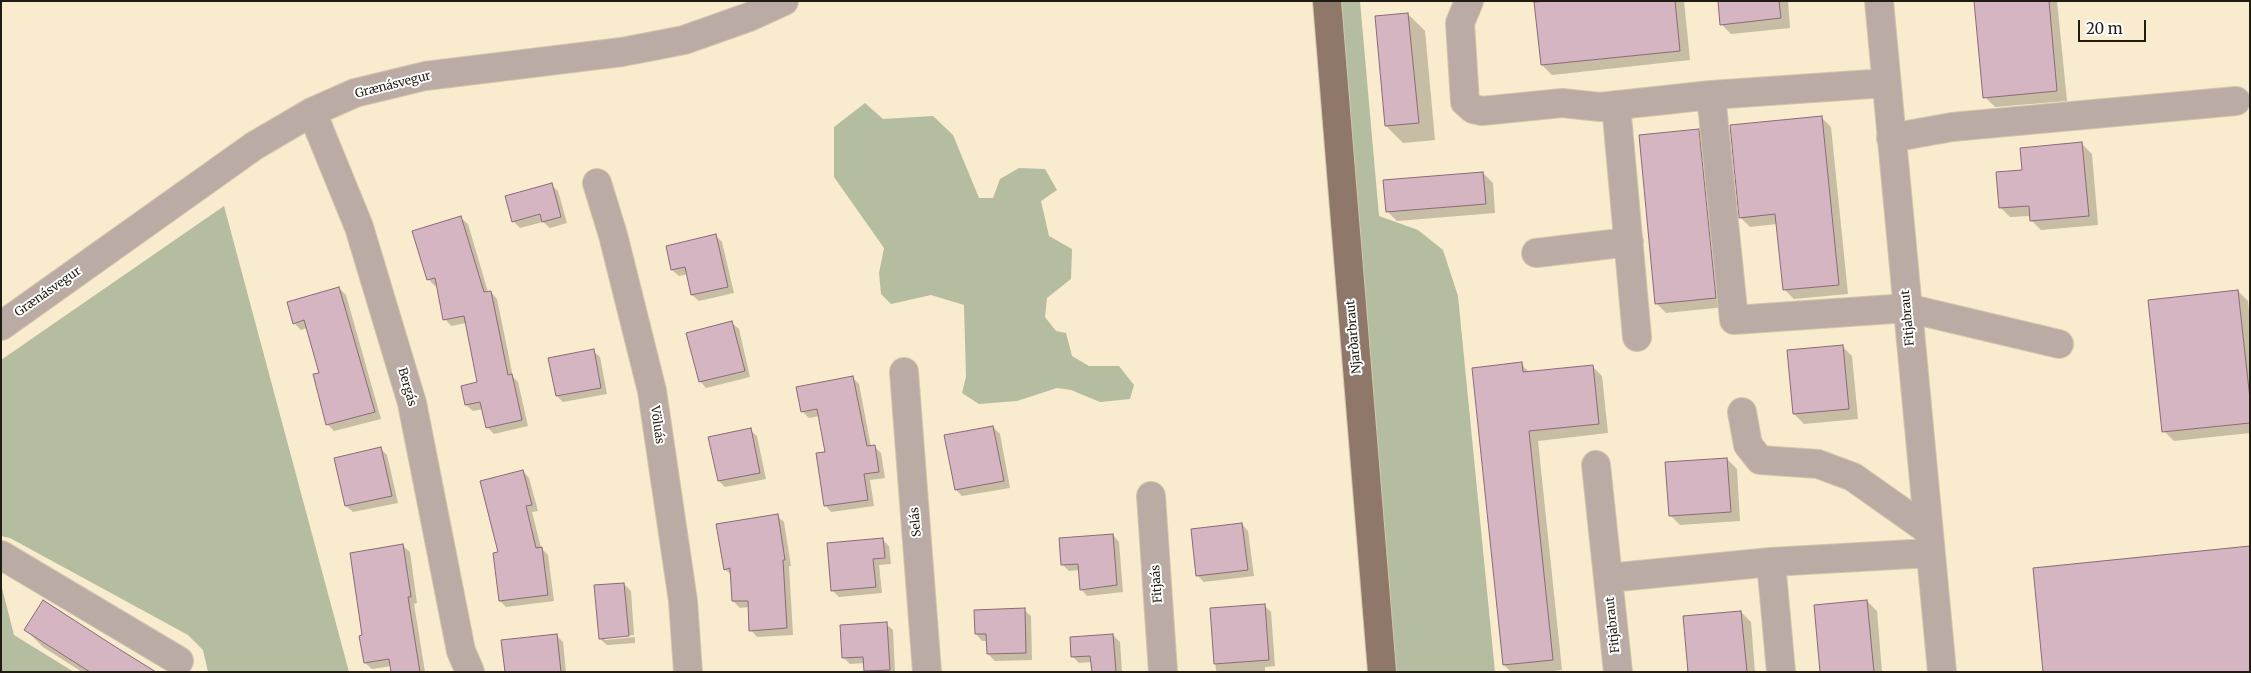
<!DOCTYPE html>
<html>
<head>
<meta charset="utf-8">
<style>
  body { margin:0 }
  #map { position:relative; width:2251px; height:673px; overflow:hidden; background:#f9ebcd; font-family:Merriweather,serif }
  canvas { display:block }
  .frame { position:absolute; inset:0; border:2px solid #211c11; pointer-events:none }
  .scale { position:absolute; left:2078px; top:20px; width:68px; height:22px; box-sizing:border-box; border:2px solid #211c11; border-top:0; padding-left:6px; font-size:15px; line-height:18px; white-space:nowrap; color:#211c11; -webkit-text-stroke:4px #fff; paint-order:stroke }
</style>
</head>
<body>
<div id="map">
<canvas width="2251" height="673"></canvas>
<div class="frame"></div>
<div class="scale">20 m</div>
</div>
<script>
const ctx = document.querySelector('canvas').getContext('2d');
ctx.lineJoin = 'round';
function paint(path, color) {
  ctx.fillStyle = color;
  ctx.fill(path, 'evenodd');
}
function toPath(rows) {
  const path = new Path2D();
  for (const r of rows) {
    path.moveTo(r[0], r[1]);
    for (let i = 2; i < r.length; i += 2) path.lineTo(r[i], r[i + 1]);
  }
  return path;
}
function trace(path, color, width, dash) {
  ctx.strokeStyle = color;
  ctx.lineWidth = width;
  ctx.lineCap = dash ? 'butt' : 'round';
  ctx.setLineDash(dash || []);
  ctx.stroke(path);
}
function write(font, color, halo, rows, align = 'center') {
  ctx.font = font + ' Merriweather,serif';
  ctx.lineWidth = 4;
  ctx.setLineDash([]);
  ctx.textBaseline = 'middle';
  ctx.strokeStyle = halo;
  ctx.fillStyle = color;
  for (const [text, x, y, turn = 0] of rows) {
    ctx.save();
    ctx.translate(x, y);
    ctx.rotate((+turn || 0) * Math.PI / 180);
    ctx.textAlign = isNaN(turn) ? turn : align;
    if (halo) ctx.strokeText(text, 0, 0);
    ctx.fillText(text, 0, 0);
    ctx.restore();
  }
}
const green = toPath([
  [1337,1,1360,1,1379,216,1418,230,1443,250,1458,296,1495,672,1396,672,1390,628],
  [865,103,883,119,933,116,953,135,979,198,993,198,1000,179,1019,168,1045,169,1057,190,1041,201,1049,236,1072,249,1071,279,1047,298,1045,317,1056,331,1066,333,1072,356,1089,366,1119,366,1134,385,1130,399,1100,402,1071,390,1057,388,1017,401,979,404,962,393,966,377,964,305,931,295,891,304,881,294,879,273,884,248,834,177,834,127],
  [224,206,349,672,208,672,203,650,188,635,10,538,1,536,1,360],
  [1,584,14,635,74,672,1,672]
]);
const shadow = toPath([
  [1557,1,1684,1,1690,60,1552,75,1542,65],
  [1719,1,1788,1,1790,28,1731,34,1721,24],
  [1976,1,2057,1,2067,101,1995,107,1985,97],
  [1408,14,1425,31,1435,140,1403,143,1386,126],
  [1821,117,1831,127,1848,294,1794,299,1784,289,1777,224,1750,227,1740,217],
  [1698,130,1708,140,1725,307,1666,313,1656,303],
  [2082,144,2092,154,2098,225,2041,230,2031,220,2031,216,2010,217,2000,207,2023,171],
  [1483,173,1493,183,1495,213,1397,221,1387,211],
  [551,185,558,191,567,223,550,228,543,222,520,228,513,221],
  [461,218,468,224,488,292,491,292,497,299,513,377,518,382,528,426,494,434,487,427,483,409,473,411,466,405,479,383,466,323,451,326,445,319,438,285,435,286,428,279],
  [715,235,722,242,734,293,699,301,692,295,688,274,679,276,672,270],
  [339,288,346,295,381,419,334,431,327,424,321,374,307,328,301,330,294,323],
  [2238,291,2248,301,2250,321,2250,433,2174,441,2164,431],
  [732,323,739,329,750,377,706,388,700,381],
  [1842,346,1852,356,1858,419,1804,424,1794,414,1789,351],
  [593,351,600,357,607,394,563,402,557,396],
  [1521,364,1530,373,1592,366,1602,376,1608,433,1538,441,1562,670,1543,672,1511,672,1504,665,1473,369],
  [852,377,859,384,871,447,875,447,881,453,885,478,870,480,874,506,831,512,825,505,826,453,819,416,809,418,802,411],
  [993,427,1000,434,1010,488,962,496,956,490],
  [750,430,757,436,766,479,725,487,719,481],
  [381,449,387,455,398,503,353,512,346,506],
  [1727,459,1737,469,1740,521,1680,525,1670,515],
  [523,471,529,478,538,511,532,512,541,548,548,555,554,601,506,607,500,601,500,553],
  [777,516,784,522,791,566,789,566,793,635,757,637,751,630,749,607,740,608,733,601,732,576,725,569],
  [1242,524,1248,531,1254,576,1204,582,1197,575],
  [1113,535,1119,542,1123,592,1087,596,1081,589,1079,570,1069,571,1062,564],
  [883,540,889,546,891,564,879,565,882,593,839,597,832,590],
  [403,546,410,552,417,603,414,604,425,672,393,672,392,666,372,669,365,663,364,636],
  [624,584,631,591,634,635,605,638,605,640,635,637,635,643,607,645,600,639],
  [1867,601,1877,611,1882,672,1822,672],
  [1265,606,1271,612,1275,666,1265,667,1265,672,1216,672,1212,610],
  [1024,610,1031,616,1032,660,995,661,988,654,988,641,982,641,976,634],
  [1741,612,1751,622,1755,672,1689,672],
  [886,624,893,630,895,672,866,672,865,663,850,664,843,657],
  [26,630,153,672,82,672,43,647],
  [556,635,563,642,566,672,506,672],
  [1113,635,1120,642,1122,672,1093,672,1092,662,1079,663,1072,656]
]);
const building = toPath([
  [1546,1,1675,1,1680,51,1541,65,1534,2,1546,1],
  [1718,1,1779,1,1781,18,1720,25,1718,1],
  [1974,1,2049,1,2057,91,1983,98,1974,1],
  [1408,13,1419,123,1385,126,1375,16,1408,13],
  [1822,116,1839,285,1783,290,1775,214,1739,218,1730,125,1822,116],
  [1699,129,1716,298,1655,304,1639,135,1699,129],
  [2082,142,2089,216,2030,221,2029,206,1999,208,1996,172,2022,170,2020,148,2082,142],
  [1483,172,1486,204,1386,212,1383,180,1483,172],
  [552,183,561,217,542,222,540,214,512,222,505,196,552,183],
  [461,216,484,292,491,291,508,375,512,374,522,420,486,428,480,402,465,405,461,386,477,382,464,316,443,320,435,278,427,280,412,231,461,216],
  [716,234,728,287,691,295,685,267,671,270,666,246,716,234],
  [339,287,375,412,326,425,313,374,319,373,304,320,293,324,287,302,339,287],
  [2238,290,2250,399,2250,423,2162,432,2148,300,2238,290],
  [732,321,745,371,699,382,686,333,732,321],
  [1843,345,1849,409,1793,414,1787,350,1843,345],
  [594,349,601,388,556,396,548,358,594,349],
  [1522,362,1523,372,1593,365,1599,424,1529,431,1553,660,1503,665,1472,368,1522,362],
  [853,376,867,446,875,445,879,472,864,474,868,500,824,506,816,453,825,452,817,409,801,412,796,387,853,376],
  [993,426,1004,481,955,490,944,435,993,426],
  [751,428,760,473,718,481,708,437,751,428],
  [381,447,392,496,345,506,334,458,381,447],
  [1727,458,1731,512,1669,516,1665,462,1727,458],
  [523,470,532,505,526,506,536,548,542,547,548,595,499,601,493,553,498,552,480,481,523,470],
  [778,514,785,560,783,560,787,628,749,631,748,601,732,601,730,568,724,570,716,524,778,514],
  [1242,523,1248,570,1196,576,1191,529,1242,523],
  [1113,534,1117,585,1080,590,1078,564,1061,565,1059,538,1113,534],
  [883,538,885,558,873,559,876,587,831,591,827,543,883,538],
  [403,544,411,597,408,597,420,672,391,672,389,659,364,663,359,636,362,635,350,553,403,544],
  [2250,546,2250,672,2043,672,2033,568,2250,546],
  [624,583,629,636,599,639,594,585,624,583],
  [43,600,111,644,156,672,90,672,24,630,43,600],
  [1867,600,1874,672,1820,672,1814,605,1867,600],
  [1265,604,1269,660,1214,664,1210,608,1265,604],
  [1025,608,1026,653,987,654,986,634,975,634,974,610,1025,608],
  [1741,611,1747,672,1688,672,1683,616,1741,611],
  [887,622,890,670,864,671,863,657,842,658,840,625,887,622],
  [557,634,561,672,505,672,501,640,557,634],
  [1113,634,1116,672,1092,672,1090,656,1071,657,1070,637,1113,634]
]);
const minor = toPath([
  [1469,1,1460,23,1465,102,1473,109,1482,111,1562,103,1600,107,1711,95,1886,83],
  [1879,1,1942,672],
  [1711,95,1734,320,1907,308,2059,344],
  [1616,105,1637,337],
  [312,112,359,227,412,403,461,651,470,672],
  [1891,138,1952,127,2236,101],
  [597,183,613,235,652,391,683,601,688,672],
  [1536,253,1629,242],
  [1,326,254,146,312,112,355,93,425,76,622,52,684,40,749,17,784,1],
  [904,372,927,672],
  [1742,412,1748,445,1760,460,1818,464,1853,477,1928,530],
  [1596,465,1618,672],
  [1151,496,1163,672],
  [1,555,179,661],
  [1771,562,1781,672],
  [1608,578,1771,562,1930,553]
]);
const major = toPath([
  [1327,1,1382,672]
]);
const streetNames = [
  ["Grænásvegur",393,85,-14],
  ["Grænásvegur",48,292,-35],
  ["Fitjabraut",1908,318,-95],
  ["Njarðarbraut",1354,337,-95],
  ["Bergás",407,387,74],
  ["Völuás",657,425,82],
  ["Selás",916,522,-95],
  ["Fitjaás",1157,584,-94],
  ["Fitjabraut",1613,625,-96]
];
paint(green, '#b4bda0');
paint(shadow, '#0003');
paint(building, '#d6b5c2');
trace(building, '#896a77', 1);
trace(minor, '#d2c6ab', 30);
trace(major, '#d2c6ab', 30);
trace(minor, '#baaca5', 28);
trace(major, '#8f776a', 28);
write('12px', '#211c11', '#fff', streetNames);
</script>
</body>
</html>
